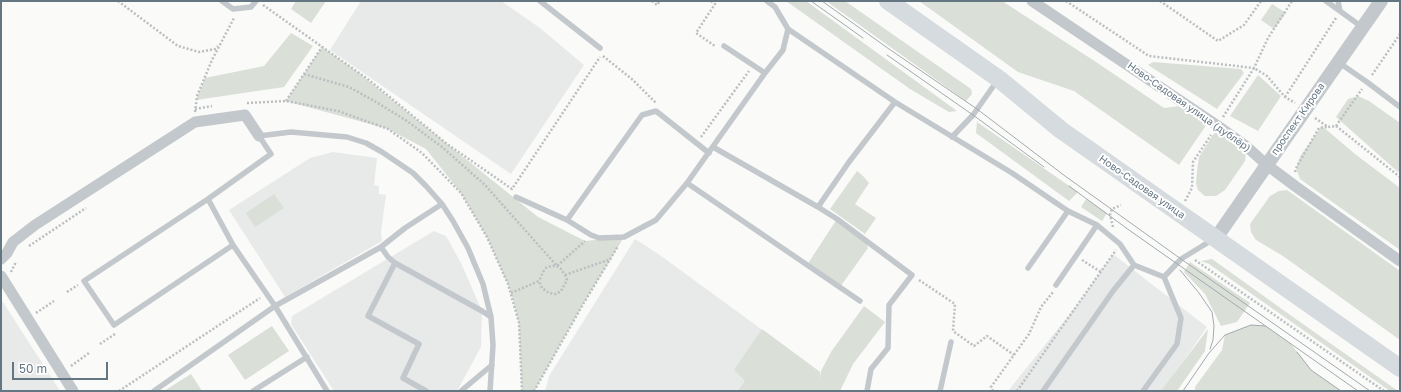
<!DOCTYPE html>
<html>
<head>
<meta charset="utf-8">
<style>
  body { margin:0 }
  #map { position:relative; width:1401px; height:392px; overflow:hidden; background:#fafaf8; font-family:"Golos Text",sans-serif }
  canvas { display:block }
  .frame { position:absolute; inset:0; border:2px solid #657683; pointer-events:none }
  .scale { position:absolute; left:12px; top:362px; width:96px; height:18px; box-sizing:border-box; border:2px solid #657683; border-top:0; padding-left:5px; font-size:12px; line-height:14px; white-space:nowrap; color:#657683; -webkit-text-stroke:3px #fff; paint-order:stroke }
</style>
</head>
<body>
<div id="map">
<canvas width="1401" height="392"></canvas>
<div class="frame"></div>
<div class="scale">50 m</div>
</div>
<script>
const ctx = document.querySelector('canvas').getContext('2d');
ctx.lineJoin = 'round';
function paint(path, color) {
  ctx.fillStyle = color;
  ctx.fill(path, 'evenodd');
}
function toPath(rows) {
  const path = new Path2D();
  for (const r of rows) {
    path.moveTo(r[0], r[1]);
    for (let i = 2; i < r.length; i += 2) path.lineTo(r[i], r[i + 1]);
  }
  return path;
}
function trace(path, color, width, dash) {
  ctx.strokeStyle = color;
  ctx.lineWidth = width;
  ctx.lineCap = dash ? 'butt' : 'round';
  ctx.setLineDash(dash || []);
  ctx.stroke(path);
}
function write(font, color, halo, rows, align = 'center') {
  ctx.font = font + ' "Golos Text",sans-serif';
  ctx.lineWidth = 4;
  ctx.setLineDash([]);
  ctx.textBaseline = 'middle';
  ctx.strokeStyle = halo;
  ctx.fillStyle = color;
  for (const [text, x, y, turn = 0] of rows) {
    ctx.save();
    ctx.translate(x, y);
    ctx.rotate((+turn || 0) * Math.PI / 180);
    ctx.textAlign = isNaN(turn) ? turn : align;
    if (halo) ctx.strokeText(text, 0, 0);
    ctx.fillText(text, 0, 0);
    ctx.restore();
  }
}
const built = toPath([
  [361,1,501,1,540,28,584,65,511,174,330,50],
  [333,152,377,158,374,185,379,186,379,194,386,195,381,232,382,241,285,297,229,210,310,158],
  [434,231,446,236,461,263,482,311,481,347,457,391,334,391,291,324,292,316],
  [635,239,657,253,820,372,819,391,545,391,549,376],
  [1113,254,1207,327,1163,391,1008,391,1077,305],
  [1,299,60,391,1,391]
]);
const green = toPath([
  [296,1,326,1,311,23,291,9],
  [786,1,806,1,957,111,949,112,910,89],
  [826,1,845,1,971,89,972,94,966,101],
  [919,1,1002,1,1096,62,1164,108,1180,106,1207,124,1179,165,1074,91,1018,72],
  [1272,4,1286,13,1274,29,1261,20],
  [291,33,313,46,284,87,196,100,205,78,264,66],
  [322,47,360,74,538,217,585,241,624,237,582,306,534,391,522,391,519,323,510,289,487,237,461,193,426,149,388,129,286,101],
  [1153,62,1241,69,1244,73,1217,109,1148,65],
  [1258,75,1281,96,1258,131,1230,116],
  [1358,96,1369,101,1400,123,1400,170,1398,172,1336,117,1348,99],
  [977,122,1078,192,1069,201,976,133],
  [1322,126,1355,154,1400,188,1400,250,1300,179,1296,168,1301,155],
  [1216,130,1246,151,1245,161,1225,190,1216,196,1205,196,1198,190,1196,184,1197,171,1199,157],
  [857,171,863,176,869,183,855,204,876,218,865,234,830,209],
  [1287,190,1400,271,1400,340,1283,256,1256,240,1251,232,1250,224,1270,196,1279,191],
  [274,194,284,208,255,227,246,213],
  [1086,199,1107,213,1102,221,1081,207],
  [837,219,866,241,868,248,840,287,807,265],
  [1212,259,1293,317,1398,391,1390,391,1209,264,1201,261],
  [1190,262,1250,303,1237,322,1221,326,1205,294,1184,272],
  [864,306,885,322,853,364,840,391,738,391,745,381,734,370,762,329,820,372,820,379,821,371,831,352],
  [1251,325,1266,326,1291,344,1311,370,1341,391,1195,391,1195,387,1222,350,1225,335],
  [272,326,289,351,245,380,228,355],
  [1208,329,1205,351,1177,391,1161,391],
  [191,374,202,391,164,391]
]);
const path = toPath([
  [118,1,178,46,199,52,215,49,218,46],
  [652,1,657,5,660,1],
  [711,1,715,4,696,33,715,46],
  [1066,1,1149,56,1254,68,1268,38,1292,1],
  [1160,1,1218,41,1244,25,1261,1],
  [263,5,369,80,447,144,512,189,600,57],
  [603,56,633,80,656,103],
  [304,74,349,87,376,102,407,121,442,147,485,185,557,266,585,241],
  [1372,75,1400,34],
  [1285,97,1336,18],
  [286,101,322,47],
  [247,103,286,101,338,111,388,129,422,153,461,193,487,237,508,284,519,323,522,391],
  [195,109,212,106],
  [195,112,197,96,212,60,234,18],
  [1223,117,1254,68,1267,76,1285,97,1295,103],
  [1315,118,1328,127,1336,126,1400,177],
  [1336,126,1362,89],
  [701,137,749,71],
  [1295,172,1297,166,1319,128,1327,127],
  [1185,201,1192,188,1193,162,1211,135],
  [1113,227,1110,215,1112,209,1121,205],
  [29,246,86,208],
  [1082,260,1101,272],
  [1195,260,1384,391],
  [11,272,16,262],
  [565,275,611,259],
  [919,280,955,304,953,331,974,346,987,336,1014,355],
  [67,292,78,285],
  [511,293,539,281,542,288,549,293,556,294,561,291,567,280,565,275,561,269,557,266,551,266,546,268,543,272,539,281],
  [36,313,54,301],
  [100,344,115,334],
  [71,366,89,353],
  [119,391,260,298],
  [534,391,582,306,618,246],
  [993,391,991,387,1029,334,1041,307,1053,292],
  [1017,391,1116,250]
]);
const service = toPath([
  [222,1,233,9,251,7,256,1],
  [540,1,600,48],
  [767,1,775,7,788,29,895,102,1012,173,1068,211,1097,225,1120,244,1134,265,1164,277,1181,318,1177,344,1143,391],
  [1326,1,1362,27],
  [1338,1,1340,11],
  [724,46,765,73],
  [1338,62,1367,82,1400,107],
  [952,137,973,115,997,81],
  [713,147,818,207,837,219,912,275,889,305,888,348,871,369,867,391],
  [687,183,860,301],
  [516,197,567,220,591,235,599,238,624,237,656,220,687,183,765,73,783,50,788,29],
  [208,199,84,281,114,325,233,245],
  [818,207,849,162,895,102],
  [567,220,642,115,656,111,709,153],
  [381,247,388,257,395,263,482,311,491,317],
  [395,263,368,316,419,344,403,378,426,391],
  [1028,268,1068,211],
  [1164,277,1181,259,1212,240],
  [1056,285,1097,225],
  [154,391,275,306,233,245,208,199,271,154,259,136,291,132,347,137,366,143,382,152,413,173,426,186,442,204,453,221,468,248,483,284,491,317,493,345,490,391],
  [253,391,307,357],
  [327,391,275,306,381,247,405,228,442,204],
  [461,391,492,365],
  [940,391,951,342],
  [1043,391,1113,291,1134,265]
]);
const minor = toPath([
  [1032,1,1218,126,1247,147,1267,165,1295,186,1400,261],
  [1,259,7,253,13,242,35,225,195,122,245,115,259,136],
  [1,276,73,391]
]);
const tertiary = toPath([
  [1216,238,1381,1]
]);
const primary = toPath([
  [888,1,999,79,1061,130,1400,368]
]);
const tram = toPath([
  [811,1,863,38],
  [822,1,889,49,977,109,1065,176,1181,259,1370,391],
  [887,55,973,115,1044,167],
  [1069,186,1129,230,1358,391],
  [1180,270,1199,293,1212,312,1214,326,1213,340,1210,349],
  [1297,352,1311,370,1341,391],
  [1183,391,1209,353,1225,335,1251,325,1265,326]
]);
const streetNames = [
  ["Ново-Садовая улица (дублёр)",1189,107,35],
  ["проспект Кирова",1298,119,-55],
  ["Ново-Садовая улица",1142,187,35]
];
paint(built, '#e8e9e9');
paint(green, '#dadfd7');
trace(path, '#bbbfc2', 2.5, [2, 2]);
trace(service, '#c3c8cc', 5.5);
trace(minor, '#c3c8cc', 11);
trace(tertiary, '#c3c8cc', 14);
trace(primary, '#d6dbdf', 18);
trace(tram, '#a2aab0', 1);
write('10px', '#657683', '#fff', streetNames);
</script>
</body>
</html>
